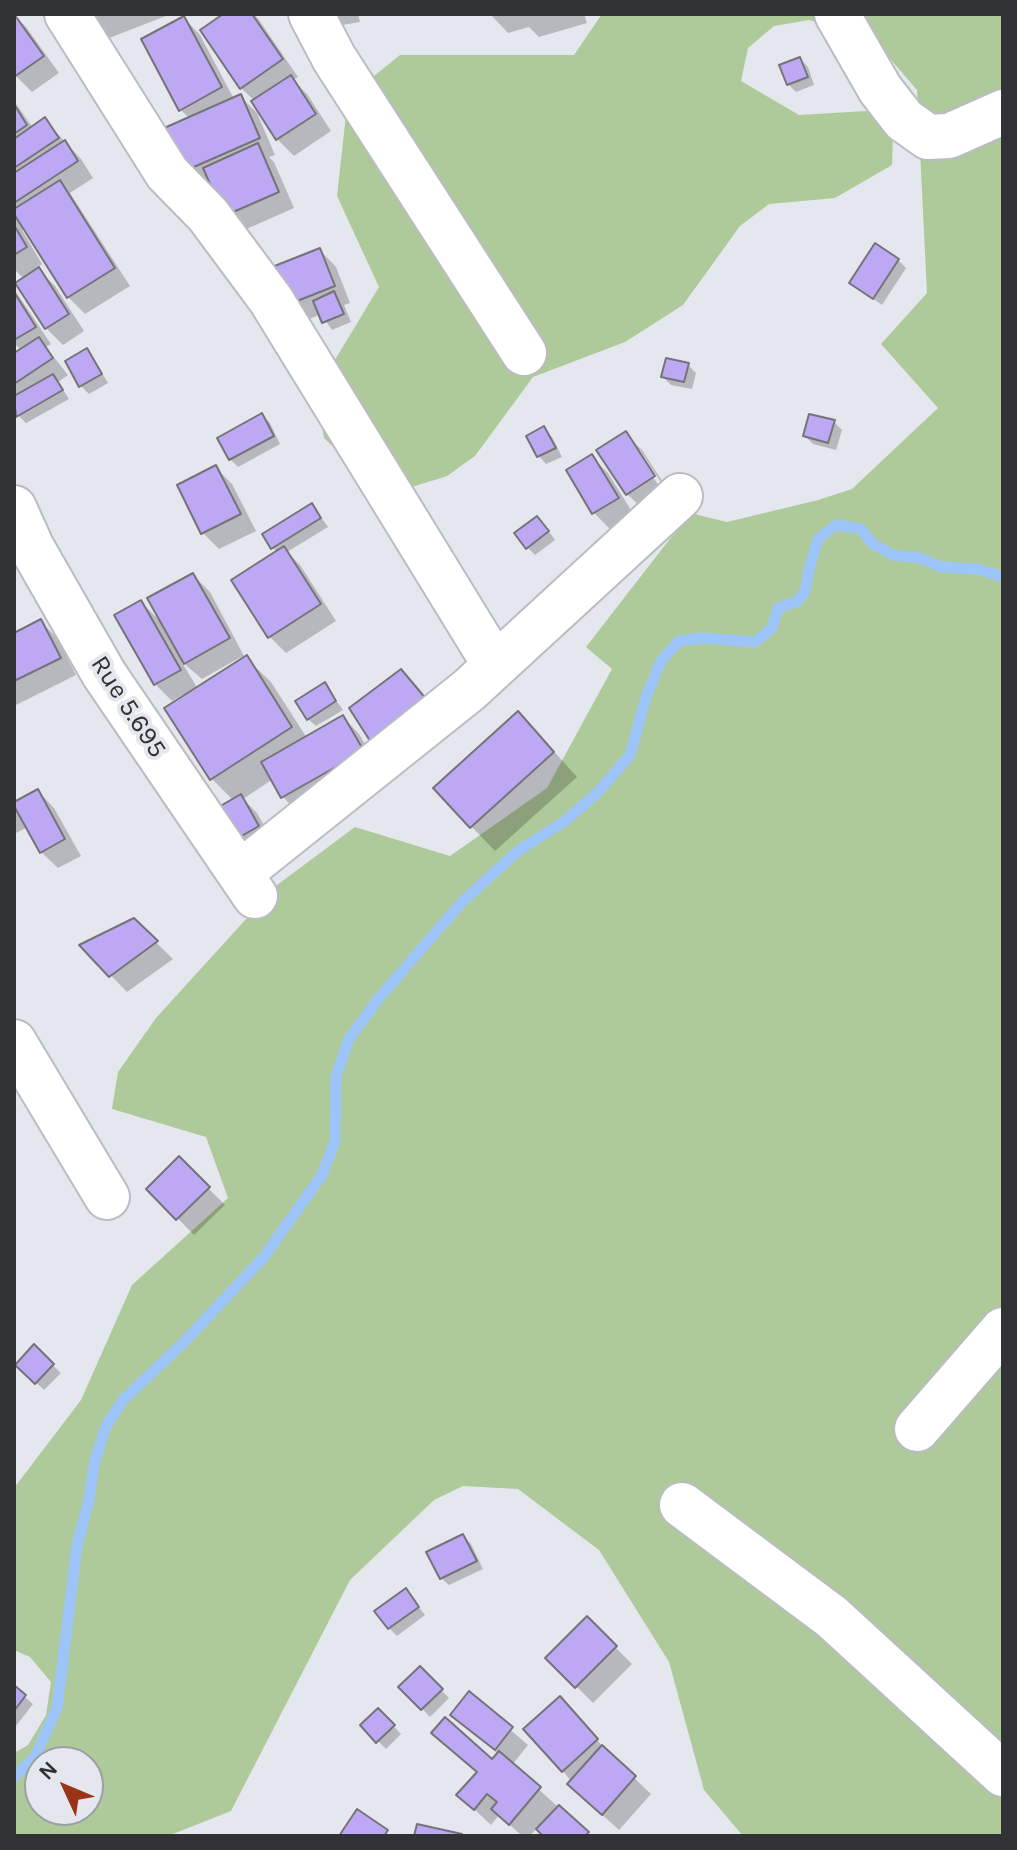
<!DOCTYPE html>
<html>
<head>
<meta charset="utf-8">
<style>
  body { margin:0 }
  #map { position:relative; width:1017px; height:1850px; overflow:hidden; background:#e4e7ed; font-family:Karla,sans-serif }
  canvas { display:block }
  .frame { position:absolute; inset:0; border:16px solid #313235; pointer-events:none }
  .north { position:absolute; left:24px; top:1746px; width:80px; height:80px; box-sizing:border-box; background:#e4e7ed; border:2px solid #9c9fa3; border-radius:50%; rotate:314deg; font-size:22px; font-weight:700; line-height:32px; text-align:center; color:#313235 }
  .north::after { content:''; display:block; margin:auto; width:28px; height:36px; background:#9b3319; clip-path:polygon(50% 0,100% 100%,50% 72%,0 100%) }
</style>
</head>
<body>
<div id="map">
<canvas width="1017" height="1850"></canvas>
<div class="frame"></div>
<div class="north">N</div>
</div>
<script>
const ctx = document.querySelector('canvas').getContext('2d');
ctx.lineJoin = 'round';
function paint(path, color) {
  ctx.fillStyle = color;
  ctx.fill(path, 'evenodd');
}
function toPath(rows) {
  const path = new Path2D();
  for (const r of rows) {
    path.moveTo(r[0], r[1]);
    for (let i = 2; i < r.length; i += 2) path.lineTo(r[i], r[i + 1]);
  }
  return path;
}
function trace(path, color, width, dash) {
  ctx.strokeStyle = color;
  ctx.lineWidth = width;
  ctx.lineCap = dash ? 'butt' : 'round';
  ctx.setLineDash(dash || []);
  ctx.stroke(path);
}
function write(font, color, halo, rows, align = 'center') {
  ctx.font = font + ' Karla,sans-serif';
  ctx.lineWidth = 8;
  ctx.setLineDash([]);
  ctx.textBaseline = 'middle';
  ctx.strokeStyle = halo;
  ctx.fillStyle = color;
  for (const [text, x, y, turn = 0] of rows) {
    ctx.save();
    ctx.translate(x, y);
    ctx.rotate((+turn || 0) * Math.PI / 180);
    ctx.textAlign = isNaN(turn) ? turn : align;
    if (halo) ctx.strokeText(text, 0, 0);
    ctx.fillText(text, 0, 0);
    ctx.restore();
  }
}
const green = toPath([
  [602,14,1003,14,1003,1836,743,1836,704,1790,669,1662,599,1550,518,1489,463,1486,434,1500,350,1580,231,1811,168,1836,14,1836,14,1753,28,1745,46,1715,51,1682,30,1657,14,1650,14,1488,81,1400,132,1285,228,1198,206,1137,112,1109,118,1072,156,1018,277,885,355,827,450,856,547,788,612,669,586,647,690,513,727,522,818,500,852,489,938,408,881,344,927,293,917,90,874,40,809,20,774,26,748,48,741,81,799,115,866,111,893,132,892,165,835,198,769,204,740,226,683,305,625,342,533,377,475,456,447,476,412,487,378,477,348,461,324,438,318,405,327,373,379,287,337,196,348,97,400,55,574,55],
  [40,1762,88,1762,88,1810,40,1810]
]);
const shadow = toPath([
  [78,14,171,14,99,42],
  [227,14,254,14,259,20,298,77,293,80,307,94,331,131,294,156,277,139,255,101,241,88],
  [328,14,358,14,360,22,337,26],
  [490,14,584,14,587,23,539,37,529,27,508,33],
  [14,15,26,27,59,73,32,92,14,74],
  [184,18,200,35,234,99,241,97,257,113,275,155,269,157,274,162,294,208,242,231,211,183,199,188,182,171,190,119,181,110],
  [800,59,808,67,814,85,796,92,788,84],
  [14,101,33,128,45,120,81,159,93,178,70,193,130,286,85,314,68,297,26,228,22,230,42,264,37,268,55,286,84,331,63,345,46,328,18,283,24,279,14,269,14,217,20,222,18,209,14,205],
  [320,250,336,267,350,303,344,305,351,322,332,330,321,314,300,323,283,306],
  [898,260,906,268,882,305,851,283],
  [14,289,51,344,46,347,68,375,58,382,69,399,26,423,14,411,14,356,22,351,14,343],
  [87,351,94,359,108,383,89,394,81,386],
  [688,365,696,373,692,389,671,385,663,377],
  [262,415,270,423,280,444,238,467,230,459],
  [834,422,842,430,836,450,813,444,805,436],
  [544,429,552,437,562,457,546,464,539,456],
  [625,434,642,450,670,493,644,510,627,494],
  [635,450,640,450,662,484,659,486],
  [592,457,608,473,634,515,610,529,594,513],
  [216,468,232,484,256,531,219,549,203,533],
  [312,505,328,527,287,552,300,565,336,621,286,653,270,637,277,552,273,548],
  [545,526,555,540,535,555,527,547],
  [193,575,210,592,244,656,271,682,307,738,343,717,359,734,379,768,299,814,283,797,273,779,243,799,257,813,274,843,242,861,234,801,212,779,186,697,184,694,172,701,155,684,141,602,161,622],
  [241,657,243,660,198,689,181,661,202,679],
  [41,622,57,638,76,675,14,706,14,635],
  [325,685,343,710,316,726,308,719],
  [542,738,577,777,495,851,471,826],
  [38,791,54,808,81,856,58,868,41,852,28,827,14,834,14,799,16,803],
  [134,921,173,959,127,992,82,946],
  [179,1159,225,1205,194,1235,149,1189],
  [34,1347,61,1373,44,1390,18,1365],
  [463,1536,471,1544,483,1569,449,1585,441,1578],
  [406,1591,425,1615,397,1636,389,1628],
  [587,1619,632,1664,593,1703,548,1658],
  [420,1669,449,1698,430,1717,401,1687],
  [14,1688,33,1704,16,1726,14,1725],
  [469,1694,528,1745,512,1765,590,1836,545,1836,537,1828,530,1836,522,1836,499,1815,491,1825,459,1795,478,1773,434,1733,492,1761,498,1754,453,1715],
  [378,1710,401,1734,386,1749,362,1725],
  [576,1716,612,1757,651,1794,619,1830,586,1800,563,1771]
]);
const stream = toPath([
  [14,1777,35,1757,57,1708,77,1545,89,1500,94,1464,106,1426,123,1400,184,1342,263,1258,322,1175,335,1141,336,1076,349,1039,379,998,461,903,518,851,566,820,597,793,630,755,646,697,661,661,679,641,702,638,755,642,772,628,778,608,798,601,805,591,809,569,818,539,836,525,861,529,873,544,893,555,920,558,941,567,978,569,1003,577]
]);
const building = toPath([
  [14,14,44,56,14,77,14,14],
  [223,14,252,14,283,59,240,89,200,30,223,14],
  [184,16,222,87,179,111,141,39,184,16],
  [800,57,808,77,787,85,779,65,800,57],
  [291,75,316,114,276,140,251,101,291,75],
  [241,94,260,138,180,173,162,129,241,94],
  [14,104,27,125,14,134,14,104],
  [45,117,59,138,14,168,14,139,45,117],
  [65,140,78,161,14,203,14,173,65,140],
  [258,143,279,192,224,216,203,168,258,143],
  [60,180,115,268,67,298,14,214,14,209,60,180],
  [14,225,27,247,14,255,14,225],
  [875,243,899,259,873,299,849,283,875,243],
  [320,248,335,286,282,307,267,269,320,248],
  [39,267,69,314,45,329,15,283,39,267],
  [334,291,344,314,322,323,313,301,334,291],
  [14,292,36,327,14,340,14,292],
  [39,337,53,358,14,384,14,353,39,337],
  [87,348,102,374,79,387,65,361,87,348],
  [666,358,689,363,684,382,661,377,666,358],
  [53,374,63,390,16,417,14,396,53,374],
  [262,413,274,436,229,460,217,438,262,413],
  [809,414,835,420,828,443,803,436,809,414],
  [544,426,556,448,537,457,526,436,544,426],
  [626,431,655,476,626,495,596,450,626,431],
  [592,454,619,498,592,514,566,470,592,454],
  [216,465,241,514,201,534,177,485,216,465],
  [312,503,321,518,271,549,262,534,312,503],
  [537,516,549,531,526,549,514,533,537,516],
  [284,546,321,604,268,638,231,580,284,546],
  [193,573,230,638,184,664,147,598,193,573],
  [141,600,181,670,154,685,114,615,141,600],
  [41,619,61,658,14,681,14,633,41,619],
  [247,655,292,727,210,780,164,708,247,655],
  [401,669,427,700,374,747,349,708,401,669],
  [325,682,336,701,307,720,295,701,325,682],
  [518,711,554,752,470,828,433,788,518,711],
  [343,715,364,751,281,798,261,762,343,715],
  [38,789,65,839,40,853,14,806,14,802,38,789],
  [241,794,259,826,224,846,205,815,241,794],
  [134,918,158,941,109,977,79,945,134,918],
  [179,1156,210,1187,176,1220,146,1189,179,1156],
  [34,1344,54,1364,35,1384,15,1365,34,1344],
  [463,1534,477,1561,440,1579,426,1552,463,1534],
  [406,1588,419,1607,388,1629,374,1611,406,1588],
  [587,1616,617,1646,575,1688,545,1658,587,1616],
  [420,1666,443,1689,421,1710,398,1687,420,1666],
  [14,1685,26,1695,14,1711,14,1685],
  [469,1691,513,1727,495,1750,450,1715,469,1691],
  [560,1696,598,1739,562,1772,523,1729,560,1696],
  [378,1708,395,1725,376,1743,360,1725,378,1708],
  [445,1717,492,1759,499,1751,541,1787,509,1825,491,1809,497,1802,487,1794,474,1810,456,1795,477,1772,431,1733,445,1717],
  [602,1745,636,1776,602,1815,567,1784,602,1745],
  [559,1805,589,1832,585,1836,543,1836,536,1829,559,1805],
  [357,1809,388,1830,384,1836,339,1836,357,1809],
  [417,1824,462,1834,462,1836,414,1836,417,1824]
]);
const minor = toPath([
  [67,14,167,173,208,215,271,300,495,665],
  [311,14,334,58,524,353],
  [837,14,880,89,904,120,928,137,949,136,1003,112],
  [14,508,32,548,104,674,255,896],
  [240,873,469,690,680,496],
  [14,1042,107,1197],
  [917,1429,1003,1330],
  [682,1505,832,1617,1003,1774]
]);
const streetNames = [
  ["Rue 5.695",128,707,57]
];
paint(green, '#afca9a');
paint(shadow, '#0003');
trace(stream, '#9dc5fa', 11);
paint(building, '#bda8f4');
trace(building, '#757379', 2);
trace(minor, '#b9bcc2', 48);
trace(minor, '#fff', 44);
write('26px', '#313235', '#e4e7ed', streetNames);
</script>
</body>
</html>
